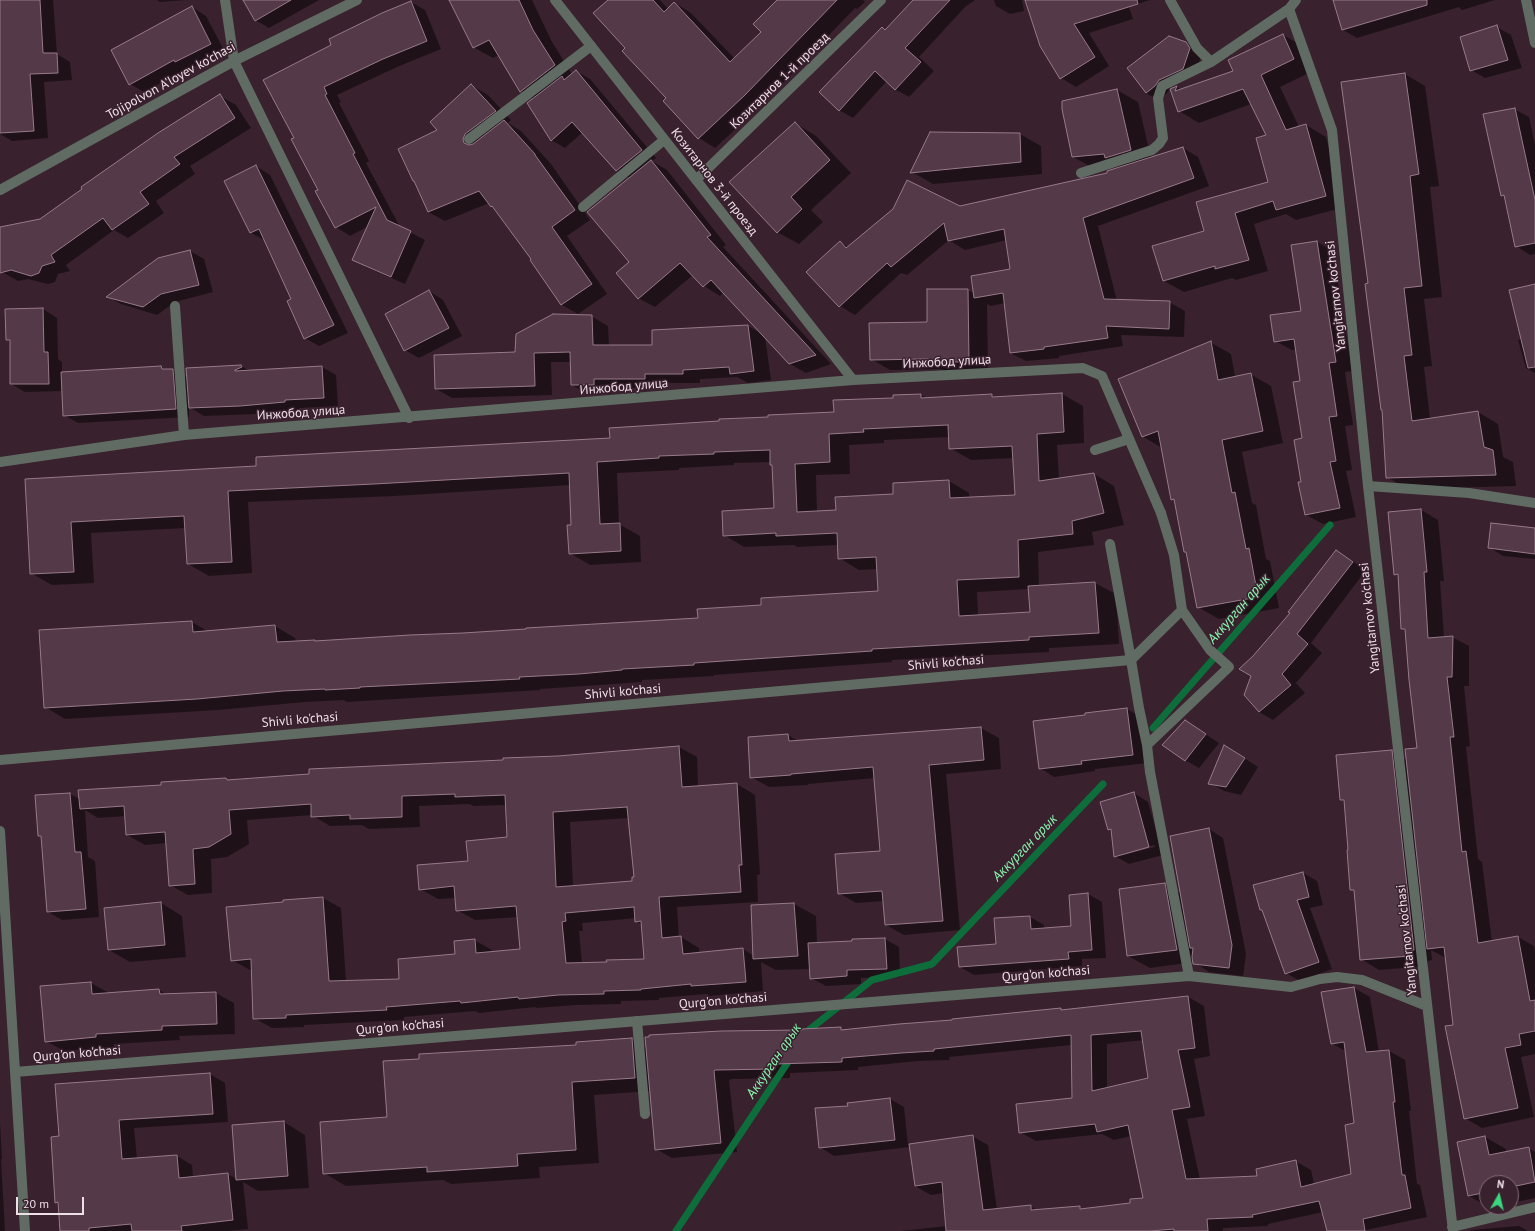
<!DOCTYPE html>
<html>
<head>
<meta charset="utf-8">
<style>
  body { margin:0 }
  #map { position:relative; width:1535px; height:1231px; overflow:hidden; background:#39212e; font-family:"PT Sans",sans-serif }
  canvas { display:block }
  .north { position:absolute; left:1479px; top:1175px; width:40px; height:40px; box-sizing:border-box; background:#39212e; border:1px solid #826d78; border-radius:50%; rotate:8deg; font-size:11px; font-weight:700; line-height:16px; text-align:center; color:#efdfe7 }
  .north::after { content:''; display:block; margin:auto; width:14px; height:18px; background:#3ad77f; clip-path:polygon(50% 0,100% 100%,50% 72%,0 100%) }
  .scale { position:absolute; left:16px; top:1197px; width:68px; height:18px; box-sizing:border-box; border:2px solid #efdfe7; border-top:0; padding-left:5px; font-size:12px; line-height:14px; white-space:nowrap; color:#efdfe7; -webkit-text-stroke:3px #39212e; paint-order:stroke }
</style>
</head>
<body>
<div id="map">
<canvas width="1535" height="1231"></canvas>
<div class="north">N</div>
<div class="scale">20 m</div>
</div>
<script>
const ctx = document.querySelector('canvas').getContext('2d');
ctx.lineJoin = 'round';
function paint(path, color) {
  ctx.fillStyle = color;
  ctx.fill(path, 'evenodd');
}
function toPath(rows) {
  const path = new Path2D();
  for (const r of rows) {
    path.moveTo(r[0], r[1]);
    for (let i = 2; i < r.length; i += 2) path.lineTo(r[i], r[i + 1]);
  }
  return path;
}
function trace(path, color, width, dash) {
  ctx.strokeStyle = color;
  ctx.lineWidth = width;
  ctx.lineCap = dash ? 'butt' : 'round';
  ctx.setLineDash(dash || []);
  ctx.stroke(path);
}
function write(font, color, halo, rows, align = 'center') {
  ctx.font = font + ' "PT Sans",sans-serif';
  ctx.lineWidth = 3;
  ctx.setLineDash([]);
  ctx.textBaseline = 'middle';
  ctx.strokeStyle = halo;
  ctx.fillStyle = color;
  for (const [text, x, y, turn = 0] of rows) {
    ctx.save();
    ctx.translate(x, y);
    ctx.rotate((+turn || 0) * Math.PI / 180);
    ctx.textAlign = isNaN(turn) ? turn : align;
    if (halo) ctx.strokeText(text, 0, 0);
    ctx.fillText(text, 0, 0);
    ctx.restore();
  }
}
const shadow = toPath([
  [0,0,53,0,57,54,70,62,72,80,44,82,48,138,12,141,0,134],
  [157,0,186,0,160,2],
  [244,0,319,0,269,28,255,20],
  [450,0,532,0,552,42,572,74,576,71,590,79,656,158,652,161,667,170,726,245,723,247,831,364,806,373,790,364,765,337,771,380,748,383,737,377,700,379,700,383,661,383,661,388,610,388,610,394,588,394,572,385,571,362,551,362,552,395,452,398,436,389,516,353,591,316,608,326,609,346,653,346,653,331,748,326,761,333,724,292,720,296,704,286,693,275,655,307,638,298,631,262,630,178,616,171,583,132,565,148,551,140,534,99,521,91,499,55,493,58,473,47],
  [609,0,660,0,668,9,675,3,691,13,735,59,792,0,863,0,865,2,857,9,855,8,762,105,715,148,699,138,664,101,667,98,626,48],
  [914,0,975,0,965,7,919,57,934,71,909,97,895,89,887,81,853,118,839,110,882,28,886,30],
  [994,0,1022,0,1024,11,1010,14,996,6],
  [1026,0,1150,0,1129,7,1133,19,1089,33,1109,66,1076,87,1061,78],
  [1334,0,1495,0,1462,10,1459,7,1357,38,1343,30],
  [411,2,425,10,441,49,397,67,337,95,341,102,339,103,369,161,366,163,400,227,425,240,405,284,368,268,354,260,369,226,350,236,336,227,295,138,265,81],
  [192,7,206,16,225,52,190,69,188,68,144,92,130,84],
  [1497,27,1511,35,1522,68,1485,78,1471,70],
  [1283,35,1303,46,1313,71,1280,87,1299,127,1306,125,1326,137,1345,207,1296,220,1286,214,1254,224,1268,271,1236,280,1232,278,1184,292,1164,281,1205,231,1269,182,1267,136,1251,104,1199,123,1179,111,1171,90,1177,87,1182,90,1235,71],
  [1186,43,1198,50,1201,56,1195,75,1171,87,1167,93,1158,100,1146,93],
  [1405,74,1425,86,1439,186,1430,187,1442,297,1424,299,1432,366,1424,367,1430,419,1478,412,1498,424,1503,457,1513,462,1516,486,1407,489,1387,477,1383,410,1370,284],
  [471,85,488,95,511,120,508,123,521,131,551,164,590,220,567,236,607,294,578,314,562,305,531,260,532,260,495,208,489,203,445,221,428,212],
  [1117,90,1138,102,1151,158,1183,148,1198,157,1209,186,1098,226,1117,301,1169,302,1185,311,1184,337,1121,335,1123,346,1059,356,1059,358,1026,361,1010,353,1005,303,991,306,987,304,988,372,948,373,941,369,890,370,871,359,928,323,928,290,968,290,975,294,1012,270,1007,240,965,250,949,240,907,275,901,273,855,315,840,306,808,272,840,242,848,247,960,207,1108,174,1122,167,1095,169,1073,157],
  [220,96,236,105,251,128,190,166,195,174,156,201,164,213,128,238,114,230,66,265,70,271,58,274,55,282,48,284,28,279,18,281,2,272,0,264,0,228,41,220],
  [1514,109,1529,117,1535,145,1535,254,1530,255,1516,246,1505,197,1502,195],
  [795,123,816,136,851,173,811,210,823,222,799,244,777,232],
  [1020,134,1041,146,1042,174,933,184,912,172],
  [256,166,270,175,348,333,319,346,305,338,292,300,266,241,251,233,225,182],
  [1317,242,1333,251,1352,371,1345,372,1353,425,1345,426,1352,470,1346,471,1356,517,1323,524,1306,515,1299,483,1302,483,1303,439,1301,382,1296,350,1292,350,1275,341,1302,312],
  [190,251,204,259,213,292,175,302,157,315,121,304,108,297],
  [1535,285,1535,373,1526,368,1518,340,1522,339],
  [429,291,443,300,462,336,419,358,405,350],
  [43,309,57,318,58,359,62,362,62,373,161,367,167,370,173,370,188,378,241,366,250,371,322,367,336,375,338,406,299,408,299,410,255,414,204,416,189,407,189,417,78,423,64,415,63,391,25,392,11,384,11,342,7,340,6,310],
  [1210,342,1231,354,1235,377,1250,374,1271,386,1283,443,1242,452,1252,503,1256,505,1266,559,1270,561,1279,608,1219,619,1198,607,1188,553,1185,551,1175,501,1172,499,1162,448,1142,436],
  [1062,394,1083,406,1084,443,1057,445,1059,479,1094,474,1114,486,1124,525,1092,532,1094,545,1038,552,1039,586,1095,583,1116,594,1119,644,1049,648,1049,652,892,660,892,662,714,675,714,676,642,680,642,682,600,685,540,689,540,690,347,702,344,700,305,702,218,710,65,719,45,707,192,622,209,632,275,626,295,638,296,642,315,641,317,642,699,619,762,606,879,592,878,569,859,570,839,558,838,545,797,547,794,545,744,547,724,535,776,509,774,466,771,465,771,462,734,463,734,465,679,468,679,470,617,473,619,524,640,536,641,562,590,565,570,553,572,526,570,485,395,496,248,502,252,573,209,576,188,564,186,528,91,533,94,583,52,585,31,573,26,480,257,467,611,439,835,413,894,399,921,395,927,398,992,395,995,397],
  [950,437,950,448,971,460,1014,458,1016,496,969,498,969,493,949,481,837,511,817,512,816,475,850,474,849,445,884,443,884,440],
  [1029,589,1031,613,978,616,977,592],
  [1421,510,1438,520,1444,581,1440,581,1444,637,1452,637,1469,646,1469,686,1464,686,1470,746,1466,747,1478,859,1482,862,1492,942,1518,937,1534,946,1535,951,1535,1054,1521,1057,1534,1117,1482,1128,1465,1118,1446,958,1431,950,1432,960,1428,961,1428,966,1379,970,1361,959,1356,892,1351,889,1350,850,1345,802,1341,800,1391,751,1407,760,1418,748,1406,631,1402,629,1399,576,1395,574,1389,513],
  [1535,529,1535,559,1503,556,1489,547],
  [1337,551,1366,570,1311,643,1322,653,1296,683,1305,693,1273,720,1259,712,1254,657,1291,613],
  [1127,709,1141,717,1147,763,1095,769,1095,771,1054,777,1040,768,1086,716,1086,714],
  [981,728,999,738,1001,769,946,774,960,930,904,935,886,925,884,901,856,903,839,893,882,852,875,778,808,784,808,785,769,787,751,777,788,735,798,741],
  [1199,730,1219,743,1199,768,1185,760],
  [679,747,697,757,698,787,737,784,755,795,760,874,757,875,758,902,677,907,679,938,681,937,699,948,699,953,743,949,754,956,752,906,794,904,816,916,817,944,853,942,853,940,885,939,899,947,900,977,861,978,861,984,826,986,811,978,811,969,776,970,761,962,763,991,710,996,707,994,659,998,659,1000,621,1001,621,1004,576,1005,537,1008,535,1007,479,1013,475,1011,404,1017,404,1020,304,1025,304,1027,272,1028,254,1018,252,970,250,970,232,960,323,898,341,908,346,981,400,980,456,955,474,940,492,950,493,953,521,950,518,917,475,920,457,910,456,898,438,899,420,889,469,862,508,838,506,805,474,806,469,804,419,806,420,827,369,829,362,825,330,826,312,815,247,820,249,844,227,857,211,859,212,893,188,895,170,885,167,843,145,845,127,835,126,816,98,818,85,810,88,857,95,861,99,917,62,920,48,912,42,837,39,835,70,794,80,799,162,786,226,779,229,780],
  [629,818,635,878,633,882,573,886,570,822],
  [636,918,636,921,642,925,645,960,582,964,579,931,583,931,582,923],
  [1238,754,1258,767,1241,795,1224,791,1210,783],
  [1134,793,1148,802,1163,855,1129,864,1115,856,1112,831,1109,829],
  [1154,845,1155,847,1127,854,1127,852],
  [1209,829,1223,838,1246,954,1243,976,1209,972,1194,962,1150,968,1128,956,1164,884,1182,894],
  [1303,873,1317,881,1323,905,1310,908,1332,969,1300,981,1286,973,1263,911,1261,910],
  [1088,894,1102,902,1106,958,1082,959,1082,966,974,975,960,967,997,945,1030,917,1044,925,1044,929,1072,927,1070,896],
  [161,903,182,916,186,957,130,962,109,950],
  [91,983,109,993,159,990,167,995,216,993,234,1003,235,1034,179,1036,180,1040,114,1044,114,1047,64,1051,46,1041,41,987],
  [1354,988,1370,997,1379,1052,1389,1051,1405,1060,1411,1111,1409,1111,1417,1184,1420,1185,1427,1217,1366,1230,1360,1227,1341,1231,1323,1212,1268,1224,1268,1226,1223,1228,1223,1231,901,1231,947,1226,944,1193,931,1195,915,1186,910,1147,834,1156,820,1147,849,1106,890,1099,904,1107,908,1145,972,1136,988,1145,997,1210,1030,1206,1039,1211,1080,1207,1085,1210,1131,1204,1144,1199,1131,1136,1114,1140,1102,1134,1036,1141,1020,1132,1073,1099,1072,1045,949,1057,950,1060,918,1061,858,1067,858,1070,790,1073,790,1078,732,1079,729,1080,737,1152,672,1158,656,1149,651,1091,594,1095,599,1163,539,1167,540,1178,451,1184,443,1180,346,1186,324,1173,388,1118,421,1060,577,1046,632,1039,647,1048,803,1031,841,1028,845,1031,953,1021,1061,1009,1065,1011,1188,997,1204,1006,1210,1056,1194,1059,1205,1116,1187,1119,1200,1180,1258,1176,1295,1161,1311,1170,1314,1184,1352,1174,1355,1124,1347,1052,1331,1043],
  [1144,1040,1149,1078,1107,1089,1107,1044],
  [210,1074,225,1083,228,1122,134,1128,137,1159,177,1156,192,1165,193,1177,227,1174,237,1179,284,1122,305,1135,309,1188,258,1191,243,1182,248,1229,228,1231,61,1231,59,1204,56,1202,60,1137],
  [0,1122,2,1159,1,1159,5,1231,0,1231],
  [1485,1137,1506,1149,1506,1153,1528,1148,1535,1152,1535,1198,1511,1203,1511,1183,1487,1183,1487,1206,1469,1196],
  [1519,1226,1528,1231,1471,1231,1471,1230]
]);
const stream = toPath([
  [1153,728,1330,525],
  [805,1036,809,1030,872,980,932,964,1103,784],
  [676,1231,792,1056]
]);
const building = toPath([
  [0,0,40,0,43,53,57,53,58,73,30,74,34,131,0,133,0,0],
  [243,0,291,0,255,21,243,0],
  [449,0,519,0,533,30,555,65,520,92,489,40,473,48,449,0],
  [608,0,653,0,664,12,674,2,730,62,761,32,753,24,777,0,837,0,745,95,698,139,663,101,666,98,622,51,625,48,593,13,608,0],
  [913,0,950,0,905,48,921,62,895,90,875,71,839,111,819,92,882,27,885,30,913,0],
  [1025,0,1137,0,1138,4,1074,24,1095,57,1060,79,1040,46,1025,0],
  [1333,0,1427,0,1427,5,1342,30,1333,0],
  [411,1,427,41,383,59,324,87,327,94,325,95,355,153,353,154,387,220,411,231,391,277,352,260,376,207,335,228,315,191,318,190,291,139,294,138,263,80,331,45,329,39,382,13,411,1],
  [192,6,211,44,175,62,174,60,129,85,111,50,192,6],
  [1497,25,1508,60,1470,71,1460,37,1497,25],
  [1283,34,1294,59,1261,75,1286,130,1306,124,1326,196,1276,210,1273,201,1235,213,1249,260,1215,269,1215,266,1163,281,1152,246,1204,231,1196,202,1268,182,1256,138,1266,135,1243,89,1178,112,1170,89,1177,86,1175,91,1233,71,1228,60,1283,34],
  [1169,36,1186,42,1190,48,1183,69,1159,80,1155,86,1146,93,1127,68,1169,36],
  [576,70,642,150,616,171,572,122,551,141,527,103,562,76,564,80,576,70],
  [1405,73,1419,174,1410,176,1422,286,1404,288,1412,355,1404,356,1412,421,1478,411,1484,447,1493,450,1496,475,1386,478,1382,410,1381,410,1365,284,1368,283,1341,82,1405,73],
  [471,84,496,111,465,134,463,139,464,143,469,145,473,144,504,120,535,154,535,155,575,210,552,227,592,284,561,305,530,260,531,259,492,206,491,207,479,191,428,212,414,181,413,181,398,149,437,130,430,122,471,84],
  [1117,89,1131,150,1105,158,1104,154,1072,157,1062,109,1062,101,1117,89],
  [220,94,235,118,174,157,180,164,140,192,149,204,112,230,103,218,51,255,55,262,42,266,39,273,31,276,11,270,0,273,0,227,40,219,82,189,81,187,158,133,220,94],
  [1515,108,1535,200,1535,243,1515,247,1504,195,1501,196,1483,114,1515,108],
  [795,122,830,160,791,197,802,209,777,233,729,182,795,122],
  [930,132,1020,133,1021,162,910,173,930,132],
  [1183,147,1194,178,1083,218,1104,299,1170,301,1169,329,1106,326,1108,338,1044,347,1044,349,1010,353,1003,293,974,298,971,276,1010,269,1004,229,948,241,944,223,891,267,887,263,839,307,806,272,840,241,846,248,893,209,907,180,960,206,1107,173,1107,171,1183,147],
  [651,160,711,235,707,237,816,355,789,364,711,280,703,287,680,263,638,299,616,273,629,262,587,212,651,160],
  [256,165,334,325,304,339,287,301,291,299,259,229,250,233,224,181,256,165],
  [1317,241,1336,362,1329,363,1337,416,1329,417,1336,461,1330,462,1340,508,1305,515,1298,482,1301,482,1294,440,1302,438,1293,382,1300,381,1294,339,1274,342,1270,315,1301,311,1291,245,1317,241],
  [190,250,199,285,161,294,143,307,106,297,158,258,190,250],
  [1535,284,1535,367,1528,368,1509,290,1535,284],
  [927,289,968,289,969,362,928,362,928,359,870,360,869,323,927,322,927,289],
  [429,290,449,328,404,351,385,314,429,290],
  [43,308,44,352,48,352,49,384,10,384,10,340,6,340,5,309,43,308],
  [553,314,592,315,593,345,652,345,652,330,748,325,754,371,730,374,729,367,683,370,683,374,645,374,645,379,594,379,594,385,571,385,570,352,534,353,535,386,435,389,434,355,515,352,516,334,553,314],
  [1211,341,1218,380,1251,373,1263,431,1222,440,1232,493,1235,492,1246,549,1249,548,1258,597,1197,608,1186,552,1184,552,1174,499,1171,500,1158,431,1142,437,1118,379,1211,341],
  [241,365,242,367,235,370,235,371,322,366,324,398,285,400,285,402,240,406,189,408,186,368,241,365],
  [161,366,162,369,173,369,176,409,63,416,61,372,161,366],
  [1062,393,1064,432,1037,434,1039,481,1094,473,1104,513,1072,521,1073,534,1018,540,1019,577,957,580,959,616,1030,612,1028,586,1095,582,1099,633,1029,637,1029,640,872,649,872,651,694,663,694,665,622,669,622,670,579,674,519,677,520,679,360,687,360,688,325,690,325,689,283,691,197,699,44,708,39,630,192,621,193,632,275,625,277,642,315,640,315,641,410,635,463,633,526,629,526,628,698,618,697,609,761,605,761,598,878,591,876,557,838,559,837,533,776,536,776,533,723,536,722,511,774,508,772,465,770,465,770,450,714,452,714,454,659,456,659,458,597,462,600,524,620,523,621,551,569,554,567,525,571,525,569,473,374,484,228,491,232,562,187,564,184,516,71,522,74,572,30,574,25,479,256,466,256,457,610,438,609,428,719,421,719,419,768,417,768,415,834,412,833,400,893,398,893,395,921,394,921,398,992,394,992,397,1062,393],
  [948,425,949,449,1012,446,1015,495,950,498,949,480,893,483,893,494,835,497,836,510,797,512,795,464,830,462,829,434,864,432,863,429,948,425],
  [1421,509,1427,572,1424,572,1428,638,1453,636,1452,677,1447,677,1454,737,1450,737,1462,852,1466,851,1478,943,1518,936,1530,1001,1535,1000,1535,1031,1519,1034,1521,1045,1505,1048,1518,1108,1464,1119,1445,1026,1453,1025,1444,947,1427,949,1405,749,1417,748,1409,680,1405,629,1401,629,1398,574,1394,575,1388,512,1421,509],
  [1491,523,1535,528,1535,554,1488,548,1491,523],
  [1336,550,1353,562,1297,634,1308,644,1282,674,1291,685,1259,712,1244,695,1251,676,1239,669,1253,656,1290,613,1288,612,1336,550],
  [1127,708,1133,755,1081,761,1082,764,1039,769,1033,721,1085,715,1085,713,1127,708],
  [1185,720,1206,734,1185,761,1162,745,1185,720],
  [981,727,984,760,929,765,943,921,885,925,882,891,838,894,835,854,880,851,873,767,791,774,791,775,750,778,748,737,788,734,789,741,981,727],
  [1224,745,1245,758,1226,787,1208,784,1224,745],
  [679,746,682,787,737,783,742,865,739,865,741,892,659,897,662,938,681,936,683,954,743,948,746,982,691,986,691,984,641,989,641,990,604,991,604,994,558,995,519,999,518,997,461,1003,460,1001,386,1007,387,1010,286,1015,286,1018,253,1019,251,959,231,961,226,907,283,902,283,900,323,897,329,981,399,979,398,959,455,954,454,941,475,939,476,953,520,949,516,906,456,911,454,886,419,890,417,865,468,861,466,841,507,837,505,795,455,797,455,794,402,796,402,817,350,819,350,815,311,817,311,804,229,810,231,834,209,847,193,849,195,884,169,886,165,832,126,835,124,806,80,809,78,790,161,785,161,782,226,778,227,780,309,774,309,769,503,760,503,758,558,756,679,746],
  [627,807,634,877,632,877,632,881,556,887,553,812,627,807],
  [634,907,635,922,641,921,644,959,606,960,607,962,566,963,562,922,566,921,565,913,634,907],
  [1392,750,1414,950,1410,951,1410,956,1360,960,1354,890,1350,890,1347,850,1348,850,1344,800,1340,800,1336,755,1392,750],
  [1134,792,1149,847,1114,857,1111,829,1108,830,1100,802,1134,792],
  [70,793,75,852,81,852,86,909,47,912,41,836,38,836,35,795,70,793],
  [1209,828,1232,945,1229,968,1193,964,1192,957,1193,948,1190,948,1170,836,1209,828],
  [1303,872,1309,897,1297,900,1319,962,1285,974,1262,910,1260,910,1253,885,1303,872],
  [1165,883,1177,950,1127,956,1119,889,1165,883],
  [1088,893,1092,950,1068,952,1069,959,959,967,957,947,996,944,994,918,1030,916,1031,929,1071,926,1069,895,1088,893],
  [161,902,165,945,108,950,104,908,161,902],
  [794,903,798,956,753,959,751,905,794,903],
  [885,938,887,969,847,970,847,976,810,979,808,943,852,941,852,939,885,938],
  [91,982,92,994,159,989,160,994,216,992,217,1024,162,1026,162,1030,96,1034,96,1037,45,1042,40,986,91,982],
  [1354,987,1366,1052,1389,1050,1395,1102,1393,1102,1402,1175,1405,1175,1411,1208,1363,1219,1365,1231,1327,1231,1319,1201,1252,1215,1253,1217,1207,1219,1208,1231,1174,1231,1174,1229,1150,1231,946,1231,942,1182,915,1186,909,1144,973,1135,983,1210,1031,1205,1031,1210,1080,1206,1080,1209,1130,1203,1130,1199,1143,1198,1128,1125,1097,1132,1095,1124,1019,1133,1016,1104,1072,1098,1071,1035,934,1049,934,1051,901,1053,842,1058,842,1062,775,1064,775,1069,715,1070,714,1071,721,1143,655,1150,645,1037,649,1037,649,1035,721,1031,802,1030,802,1029,841,1027,841,1030,899,1024,952,1020,952,1019,1061,1008,1061,1010,1188,996,1195,1048,1178,1050,1190,1107,1172,1110,1186,1179,1257,1176,1256,1169,1296,1160,1301,1187,1351,1174,1345,1125,1354,1123,1344,1042,1331,1044,1321,992,1354,987],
  [1141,1031,1148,1078,1092,1091,1091,1035,1141,1031],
  [632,1038,635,1078,572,1082,576,1150,517,1154,518,1166,427,1172,427,1167,323,1174,320,1122,387,1117,383,1061,419,1059,419,1054,576,1045,576,1042,632,1038],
  [210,1073,213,1114,119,1120,122,1159,177,1155,179,1178,228,1173,233,1220,181,1226,182,1231,132,1231,131,1224,89,1228,89,1231,60,1231,58,1202,55,1203,51,1137,59,1136,55,1084,210,1073],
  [890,1098,895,1140,819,1148,815,1108,848,1106,847,1103,890,1098],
  [284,1121,288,1176,236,1180,232,1125,284,1121],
  [1485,1136,1489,1155,1529,1147,1535,1182,1511,1187,1511,1183,1487,1183,1487,1192,1468,1196,1457,1142,1485,1136]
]);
const service = toPath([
  [469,139,591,46],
  [583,207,664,140],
  [175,306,184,435],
  [1095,450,1129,439],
  [1368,486,1469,493,1535,503],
  [1161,513,1174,555,1182,610,1131,660,1139,708,1147,745,1150,772,1189,976],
  [1147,745,1229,667,1210,650,1182,610],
  [637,1021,645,1114]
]);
const minor = toPath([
  [225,0,234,61,409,418],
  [555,0,853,380],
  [1170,0,1197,48,1211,62],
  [1526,0,1535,43],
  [1289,9,1332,130,1368,486,1453,1231],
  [1081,173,1152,150,1159,144,1163,138,1158,98,1162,86,1211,62,1289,9,1296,0],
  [696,180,881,0],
  [0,190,234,61,357,0],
  [0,462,184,435,853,380,1083,368,1102,376,1161,513],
  [0,760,1131,660,1110,544],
  [0,831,25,1231],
  [15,1072,1189,976,1291,987,1320,979,1337,977,1362,980,1427,1006],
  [1452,1227,1535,1207]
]);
const streetNames = [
  ["Tojipolvon A'loyev ko'chasi",171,81,-29],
  ["Козитарнов 1-й проезд",780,81,-44],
  ["Козитарнов 3-й проезд",714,182,52],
  ["Yangitarnov ko'chasi",1336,296,-96],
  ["Инжобод улица",947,362,-3],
  ["Инжобод улица",624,387,-5],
  ["Инжобод улица",301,413,-4],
  ["Yangitarnov ko'chasi",1370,618,-96],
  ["Shivli ko'chasi",946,663,-5],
  ["Shivli ko'chasi",623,692,-5],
  ["Shivli ko'chasi",300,720,-5],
  ["Yangitarnov ko'chasi",1407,940,-96],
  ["Qurg'on ko'chasi",1046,974,-5],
  ["Qurg'on ko'chasi",723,1001,-5],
  ["Qurg'on ko'chasi",400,1027,-5],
  ["Qurg'on ko'chasi",77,1054,-5]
];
const waterNames = [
  ["Аккурган арык",1239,609,-49],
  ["Аккурган арык",1025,848,-46],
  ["Аккурган арык",774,1061,-56]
];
paint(shadow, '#0007');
trace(stream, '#0d6d3b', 7);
paint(building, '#543948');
trace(building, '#987a8a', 1);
trace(service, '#606c63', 10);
trace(minor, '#606c63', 10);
write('13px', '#efdfe7', '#39212e', streetNames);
write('italic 14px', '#88f7ae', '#39212e', waterNames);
</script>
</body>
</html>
